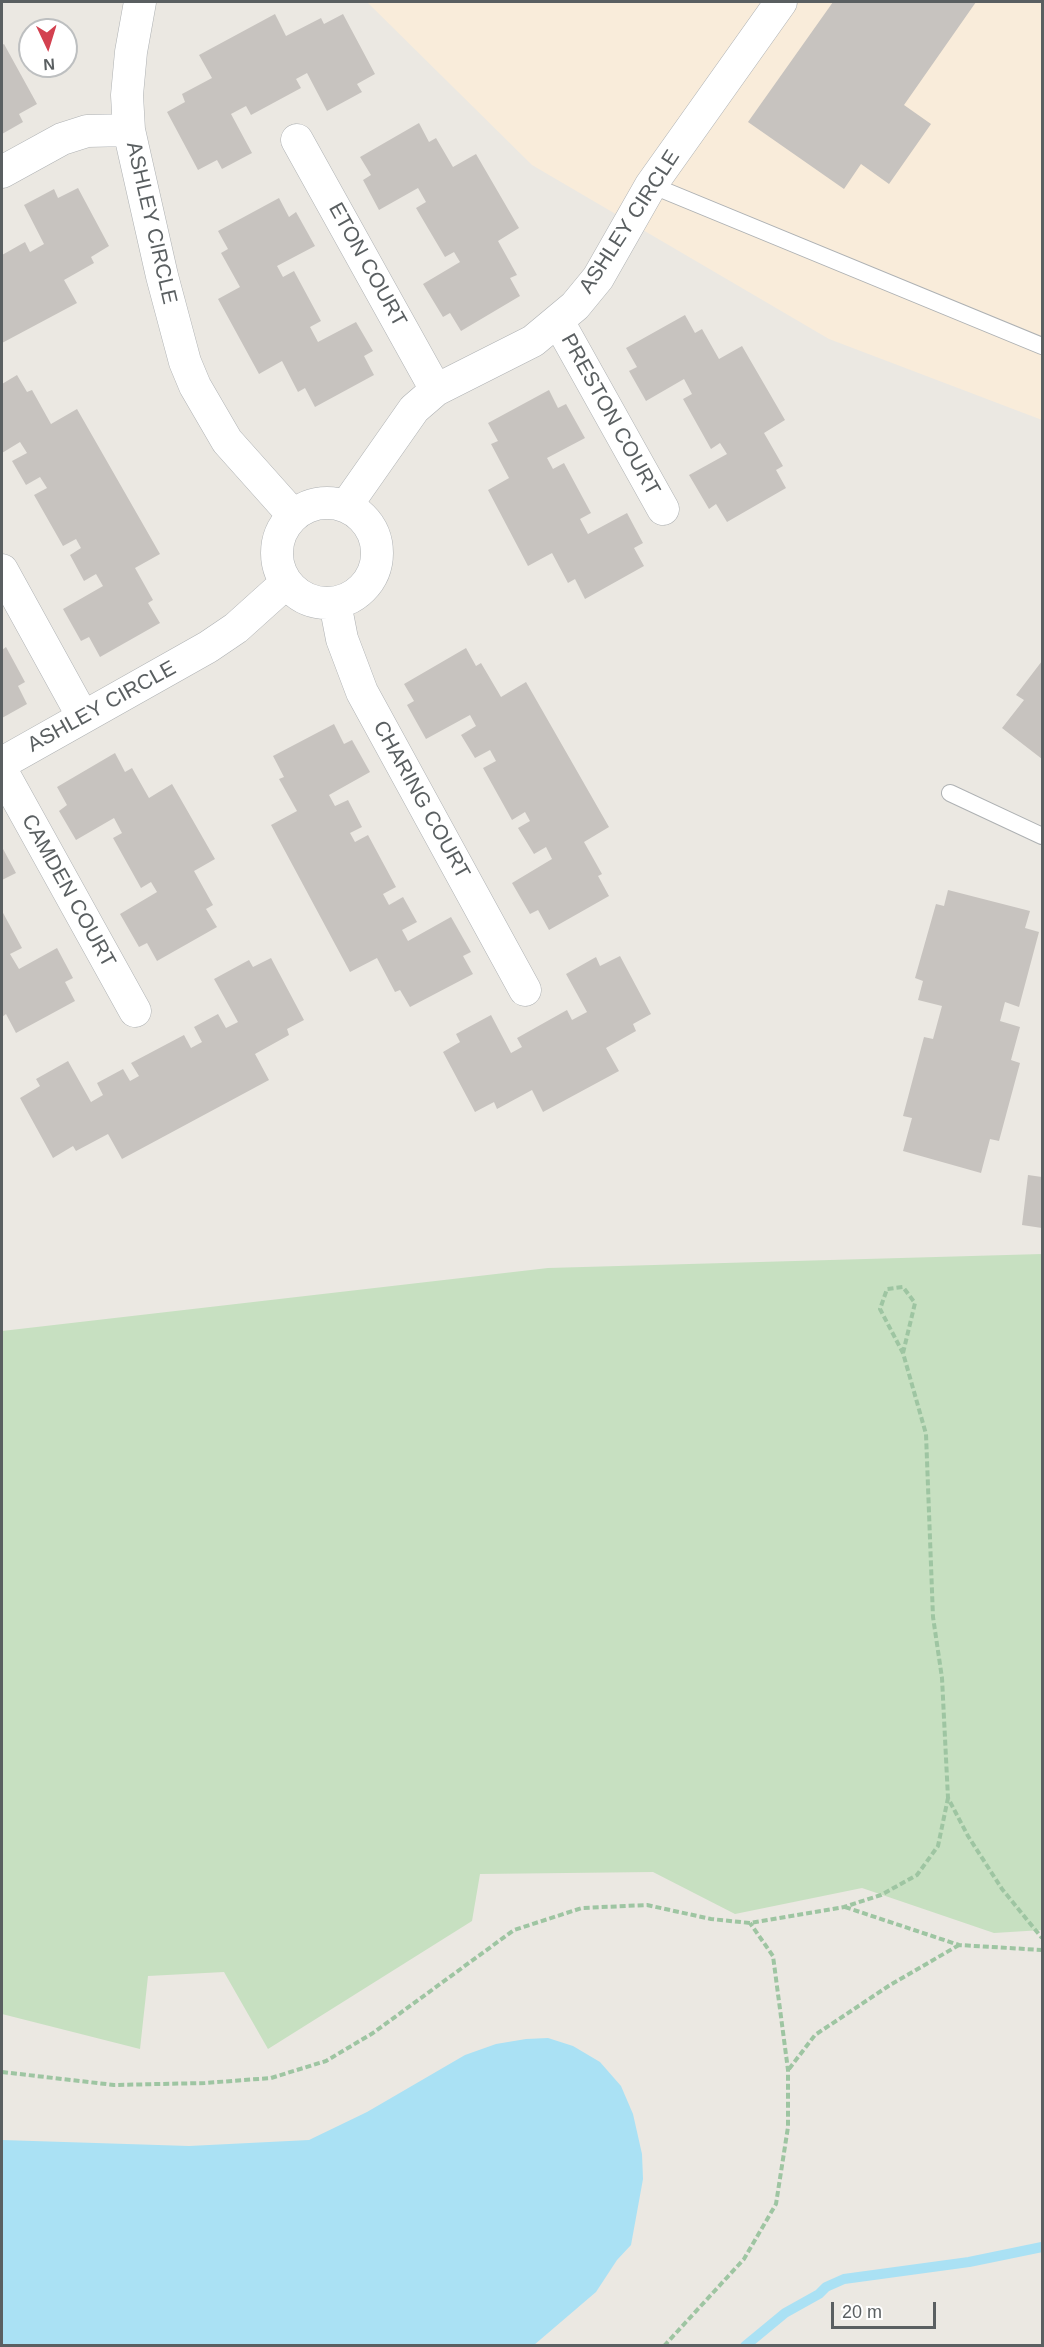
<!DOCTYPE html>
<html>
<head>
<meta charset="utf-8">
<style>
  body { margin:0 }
  #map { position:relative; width:1044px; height:2347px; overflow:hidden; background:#ebe8e2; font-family:Helvetica,sans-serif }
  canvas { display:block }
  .frame { position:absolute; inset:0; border:3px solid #5a5f61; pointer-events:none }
  .north { position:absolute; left:18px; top:18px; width:60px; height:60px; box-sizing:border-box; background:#fff; border:2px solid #bdbfc0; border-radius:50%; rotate:176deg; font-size:16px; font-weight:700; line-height:24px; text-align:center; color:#5a5f61 }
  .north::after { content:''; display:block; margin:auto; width:21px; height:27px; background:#d34150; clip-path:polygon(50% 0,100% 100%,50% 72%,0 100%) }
  .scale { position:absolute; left:831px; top:2302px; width:105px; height:27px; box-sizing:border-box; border:3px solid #5a5f61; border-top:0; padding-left:8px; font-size:18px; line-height:21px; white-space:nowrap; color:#5a5f61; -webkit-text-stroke:4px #fff; paint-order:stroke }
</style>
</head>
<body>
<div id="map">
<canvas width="1044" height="2347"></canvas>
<div class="frame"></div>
<div class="north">N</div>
<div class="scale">20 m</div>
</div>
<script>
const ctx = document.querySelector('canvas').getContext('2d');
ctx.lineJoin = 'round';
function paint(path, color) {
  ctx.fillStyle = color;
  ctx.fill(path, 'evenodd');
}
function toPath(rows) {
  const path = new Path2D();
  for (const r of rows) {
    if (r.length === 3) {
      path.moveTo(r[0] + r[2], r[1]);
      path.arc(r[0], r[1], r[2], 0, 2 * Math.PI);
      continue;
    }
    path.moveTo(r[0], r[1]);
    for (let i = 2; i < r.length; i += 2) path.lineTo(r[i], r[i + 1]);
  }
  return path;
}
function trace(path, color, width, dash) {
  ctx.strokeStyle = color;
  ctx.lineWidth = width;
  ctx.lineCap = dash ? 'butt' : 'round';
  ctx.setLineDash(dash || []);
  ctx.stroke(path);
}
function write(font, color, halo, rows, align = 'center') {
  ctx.font = font + ' Helvetica,sans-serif';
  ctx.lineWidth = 4.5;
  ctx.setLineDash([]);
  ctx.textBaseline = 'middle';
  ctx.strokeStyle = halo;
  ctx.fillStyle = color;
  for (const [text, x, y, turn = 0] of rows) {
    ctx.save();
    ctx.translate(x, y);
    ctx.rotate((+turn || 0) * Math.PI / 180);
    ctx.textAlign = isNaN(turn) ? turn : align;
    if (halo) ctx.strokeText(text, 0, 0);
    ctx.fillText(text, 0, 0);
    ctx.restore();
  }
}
const commercial = toPath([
  [367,2,1042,2,1042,420,829,339,532,165]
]);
const green = toPath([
  [1042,1254,1042,1930,994,1933,862,1888,735,1914,653,1872,480,1874,472,1921,268,2049,224,1972,148,1976,140,2049,2,2014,2,1331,548,1268]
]);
const water = toPath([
  [548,2038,573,2046,600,2062,621,2086,633,2114,642,2154,643,2179,631,2245,617,2260,596,2292,534,2345,2,2345,2,2140,189,2146,309,2140,367,2112,465,2055,496,2044,526,2039]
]);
const stream = toPath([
  [745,2346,785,2313,819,2294,826,2287,844,2279,969,2262,1042,2247]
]);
const building = toPath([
  [833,2,976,2,904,105,931,124,889,184,861,164,844,189,748,122],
  [275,14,286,36,321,18,324,24,343,14,375,74,357,84,362,92,327,111,307,73,296,79,301,88,251,115,246,106,231,114,252,153,222,169,217,160,198,170,167,112,185,102,182,94,212,78,199,55],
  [4,44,37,104,19,114,23,122,2,134,2,45],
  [419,123,429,142,436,138,453,167,476,154,519,228,498,241,517,275,510,278,520,296,461,331,450,313,443,317,423,284,460,262,454,252,445,257,416,208,426,202,418,188,379,210,363,180,371,175,360,157],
  [78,188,109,246,91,257,94,263,64,280,77,303,2,343,2,255,25,242,30,252,44,244,24,205,54,189,58,198],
  [279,198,289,217,296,212,315,246,277,266,283,277,294,271,321,321,310,327,318,342,356,322,373,351,364,356,374,375,315,407,305,388,298,392,282,361,259,374,218,299,240,287,221,253,228,249,218,231],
  [685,315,695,333,702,329,719,359,742,346,785,420,764,433,783,466,776,470,786,488,727,522,716,504,709,509,689,475,727,454,720,443,711,449,683,399,692,394,684,379,646,401,629,371,637,367,626,348],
  [17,375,27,392,32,390,51,424,77,409,160,554,135,568,153,600,148,603,160,623,100,657,89,637,81,641,63,609,103,586,96,574,84,581,70,555,81,548,76,539,63,546,34,495,47,488,40,477,26,485,12,461,27,453,20,442,2,453,2,384],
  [549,390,558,408,566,404,585,438,547,458,553,469,564,463,591,513,580,519,588,534,627,513,643,543,634,548,644,566,585,599,575,579,568,583,552,553,528,566,488,490,509,478,491,444,498,441,488,423],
  [6,647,25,682,18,686,27,704,2,718,2,650],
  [466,648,476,666,481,663,501,697,526,682,609,827,584,842,602,874,598,876,609,896,549,930,538,910,530,914,512,883,552,859,546,847,534,854,518,828,530,821,525,812,512,820,483,768,496,761,490,750,475,758,461,735,476,726,470,715,426,739,407,705,414,701,404,684],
  [1042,661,1042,759,1002,728,1024,700,1016,695],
  [334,724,344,744,352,740,370,772,329,795,335,806,348,800,362,827,350,833,355,842,368,835,396,887,383,894,389,905,403,897,417,922,402,930,408,941,451,917,471,952,463,956,473,974,410,1007,400,990,395,992,377,958,350,972,271,825,297,811,279,779,284,777,273,756],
  [115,753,125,772,132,768,149,798,172,784,215,859,194,871,213,905,206,909,217,927,157,961,147,943,139,947,120,914,157,892,151,882,141,888,113,838,122,833,114,818,76,840,59,811,67,805,57,787],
  [2,847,16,873,2,880],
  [948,890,1030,911,1025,928,1039,932,1019,1007,1005,1002,1000,1021,1020,1027,1011,1060,1020,1063,999,1141,990,1139,981,1173,903,1151,912,1118,903,1116,924,1037,933,1039,942,1006,918,1000,923,981,915,978,936,904,944,906],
  [2,911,22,948,10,954,19,969,57,948,73,978,65,982,75,1001,16,1033,6,1014,2,1017],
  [620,956,651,1014,633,1024,636,1031,606,1048,619,1071,543,1112,532,1090,497,1109,494,1102,475,1112,443,1052,460,1042,456,1034,491,1015,511,1053,522,1047,517,1038,567,1010,572,1020,587,1012,566,974,596,957,600,966],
  [271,958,304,1020,287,1029,289,1035,255,1054,269,1080,122,1159,108,1134,76,1151,73,1146,53,1158,20,1098,40,1086,36,1079,68,1061,91,1102,103,1095,97,1083,123,1069,130,1081,139,1076,131,1063,184,1035,191,1048,202,1042,194,1027,218,1014,226,1028,238,1022,214,979,249,960,253,967],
  [1028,1175,1042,1177,1042,1228,1022,1225]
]);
const path = toPath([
  [903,1353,915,1303,903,1287,887,1289,880,1309,903,1353,926,1434,933,1617,942,1678,948,1798,968,1836,1002,1889,1042,1938],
  [845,1907,959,1945,1042,1950],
  [789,2069,815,2035,890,1985,959,1945],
  [2,2072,114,2085,205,2083,271,2078,326,2061,373,2033,514,1930,582,1908,647,1905,711,1919,750,1923,844,1907,881,1895,917,1875,938,1846,948,1798],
  [664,2346,744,2259,776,2204,788,2127,788,2070,773,1956,750,1923]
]);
const lane = toPath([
  [651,185,1042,346],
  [950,793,1042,836]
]);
const street = toPath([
  [140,2,131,52,127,95,129,130,162,276,185,362,195,386,227,441,293,515],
  [297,140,436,390],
  [2,172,62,139,87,131,129,130],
  [558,321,663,509],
  [327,553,50],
  [346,506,414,409,436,390,533,341,575,306,598,278,651,185,781,2],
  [2,570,83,717],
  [335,603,342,639,362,692,525,990],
  [2,763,208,647,236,628,286,583],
  [2,771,135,1011]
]);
const streetNames = [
  ["ASHLEY CIRCLE",630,222,-57],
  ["ASHLEY CIRCLE",151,223,77],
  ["ETON COURT",367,265,61],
  ["PRESTON COURT",610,415,61],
  ["ASHLEY CIRCLE",102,707,-29],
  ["CHARING COURT",421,800,61],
  ["CAMDEN COURT",68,891,61]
];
paint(commercial, '#f9ecda');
paint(green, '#c7e0c1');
paint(water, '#aae1f4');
trace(stream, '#aae1f4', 10);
paint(building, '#c7c3bf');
trace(lane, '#aeb1b3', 18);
trace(street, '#aeb1b3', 33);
trace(path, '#9ec5a2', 4, [6, 3]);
trace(lane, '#fff', 16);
trace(street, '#fff', 32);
write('21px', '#5a5f61', '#fff', streetNames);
</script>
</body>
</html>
